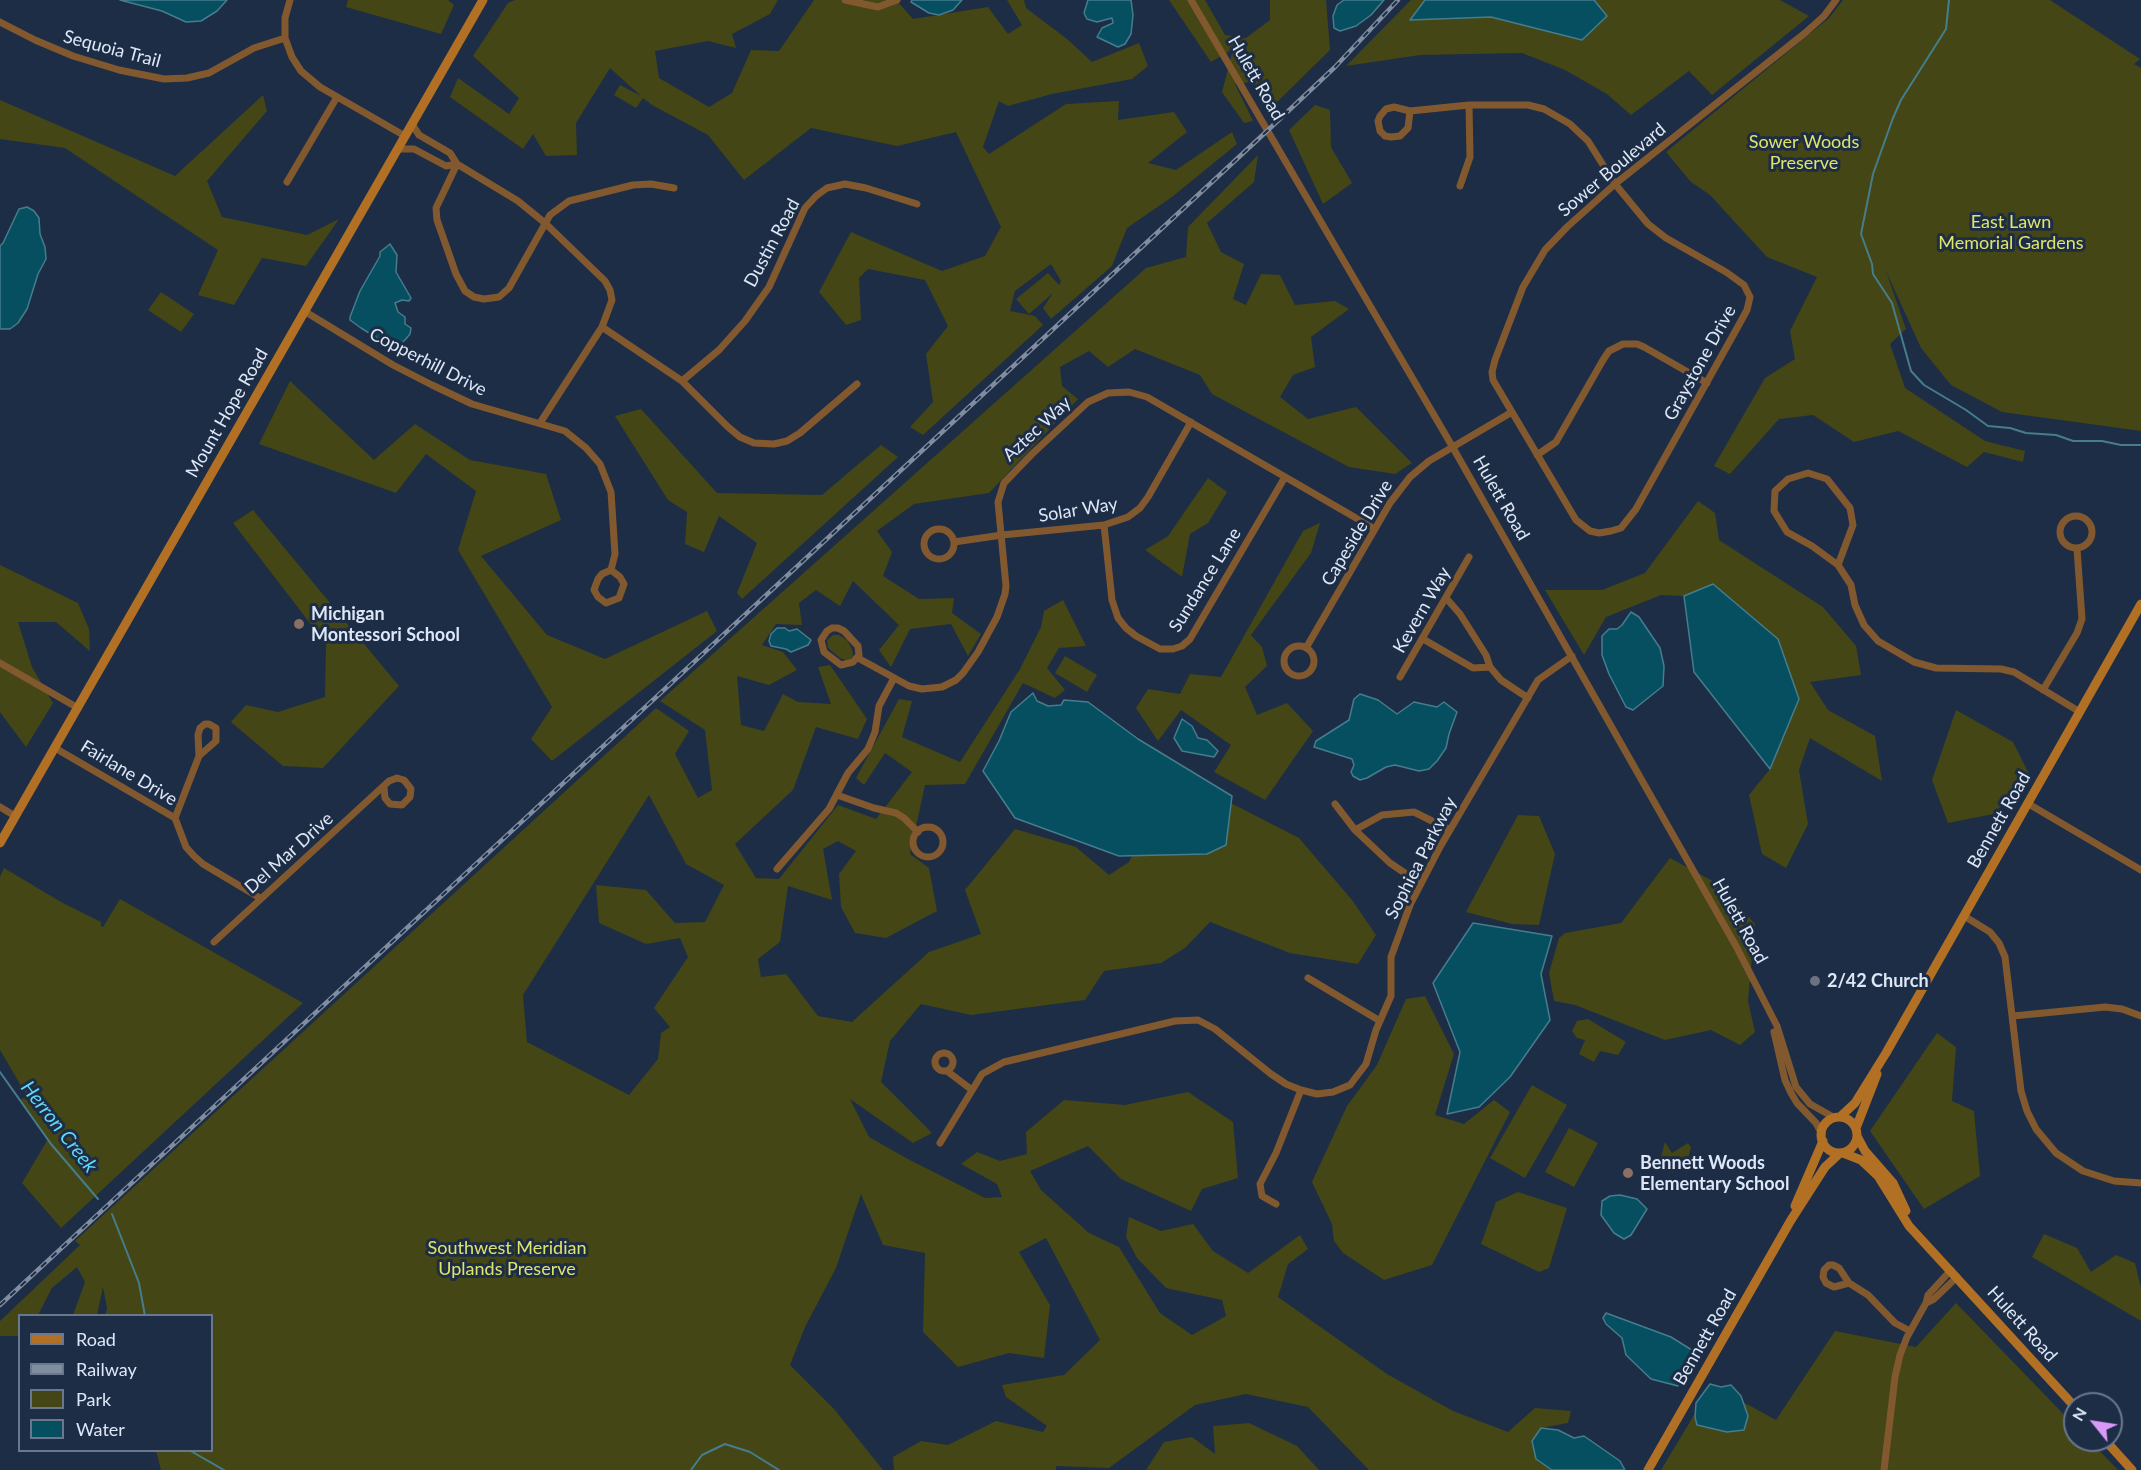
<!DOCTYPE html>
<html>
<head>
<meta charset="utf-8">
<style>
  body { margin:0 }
  #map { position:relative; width:2141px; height:1470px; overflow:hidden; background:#1d2d45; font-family:Lato,sans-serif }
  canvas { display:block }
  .legend { position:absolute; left:18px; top:1314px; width:195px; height:138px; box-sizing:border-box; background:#1d2d45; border:2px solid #6a778c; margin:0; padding:8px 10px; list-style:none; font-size:18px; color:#dde7f7 }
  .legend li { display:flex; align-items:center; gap:12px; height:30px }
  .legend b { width:30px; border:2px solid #6a778c }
  .north { position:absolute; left:2063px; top:1392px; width:60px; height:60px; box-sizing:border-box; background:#1d2d45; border:2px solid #6a778c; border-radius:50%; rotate:300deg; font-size:16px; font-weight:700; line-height:24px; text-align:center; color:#dde7f7 }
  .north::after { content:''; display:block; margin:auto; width:21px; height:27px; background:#d99af7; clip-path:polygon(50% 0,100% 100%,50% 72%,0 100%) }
</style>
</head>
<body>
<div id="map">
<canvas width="2141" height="1470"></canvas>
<ul class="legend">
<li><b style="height:8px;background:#b27024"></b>Road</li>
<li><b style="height:8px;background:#808da1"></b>Railway</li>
<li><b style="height:16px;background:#444615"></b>Park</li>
<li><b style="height:16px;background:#054f60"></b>Water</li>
</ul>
<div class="north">N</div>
</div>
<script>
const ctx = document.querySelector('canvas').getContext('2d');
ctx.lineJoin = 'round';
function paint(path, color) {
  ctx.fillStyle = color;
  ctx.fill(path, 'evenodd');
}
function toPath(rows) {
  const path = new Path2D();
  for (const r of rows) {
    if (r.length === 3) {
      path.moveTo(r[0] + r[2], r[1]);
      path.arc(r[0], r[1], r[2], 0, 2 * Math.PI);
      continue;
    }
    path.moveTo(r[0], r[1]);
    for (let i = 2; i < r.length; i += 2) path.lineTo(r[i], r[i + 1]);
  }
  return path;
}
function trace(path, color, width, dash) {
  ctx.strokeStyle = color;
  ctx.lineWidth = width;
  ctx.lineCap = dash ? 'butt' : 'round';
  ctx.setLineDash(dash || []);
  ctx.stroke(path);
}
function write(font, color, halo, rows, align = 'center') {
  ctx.font = font + ' Lato,sans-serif';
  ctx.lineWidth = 6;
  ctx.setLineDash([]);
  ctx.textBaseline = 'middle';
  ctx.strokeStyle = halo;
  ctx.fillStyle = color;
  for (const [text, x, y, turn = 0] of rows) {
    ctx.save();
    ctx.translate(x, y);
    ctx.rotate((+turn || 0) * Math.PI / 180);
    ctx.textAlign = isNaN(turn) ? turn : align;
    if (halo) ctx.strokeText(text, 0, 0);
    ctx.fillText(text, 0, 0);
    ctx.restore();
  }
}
const green = toPath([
  [348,0,448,0,454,5,441,34,346,7],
  [515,0,778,0,770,14,732,34,736,48,708,41,655,51,659,78,709,107,732,93,751,50,779,51,814,0,896,0,913,19,988,7,1008,34,1022,25,1007,0,1024,0,1026,8,1067,39,1092,62,1139,43,1148,66,1132,79,1052,94,1008,106,999,101,983,147,989,154,1066,104,1119,101,1118,120,1174,112,1187,132,1148,163,1176,170,1232,132,1237,144,1172,197,1127,228,1112,266,1051,319,1043,308,1053,293,1029,314,1016,299,1048,273,1059,285,1061,281,1051,264,1015,291,1010,311,1035,316,1043,325,923,435,910,427,933,402,926,354,948,326,925,280,868,269,859,278,861,320,846,325,819,292,851,232,942,271,985,256,1001,227,956,132,897,146,811,128,744,180,708,135,652,105,643,98,636,108,614,95,620,85,641,96,610,68,576,123,577,155,546,156,533,134,523,149,450,97,458,78,509,114,519,98,473,56,508,3],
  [1169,0,1205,0,1225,35,1246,38,1270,20,1270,0,1326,0,1330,50,1273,106,1251,82,1235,84,1253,121,1244,123,1222,92,1233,49,1211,62],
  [1411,0,1780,0,1809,16,1712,95,1689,71,1631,115,1607,94,1565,70,1522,53,1420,55,1346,66],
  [1843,0,2050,0,2140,59,2134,64,2141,68,2141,431,2002,412,1951,385,1921,348,1886,271,1906,329,1890,344,1905,388,1985,441,2025,451,2023,462,1984,452,1967,467,1898,431,1854,442,1813,415,1779,419,1730,474,1714,466,1765,378,1795,359,1790,331,1817,277,1767,257,1710,195,1691,182,1666,152,1829,18],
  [263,95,267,111,207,181,222,217,307,235,339,219,306,266,262,258,234,305,198,295,218,250,65,148,0,139,0,100,175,176],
  [1315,105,1330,110,1331,147,1352,183,1323,204,1289,130],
  [1258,155,1254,182,1207,223,1221,252,1244,264,1233,299,1246,305,1261,274,1280,275,1295,305,1335,301,1349,309,1311,337,1315,367,1293,375,1280,397,1308,419,1356,407,1412,463,1395,474,1349,467,1212,394,1200,375,1135,349,1108,367,1089,351,1060,367,1062,386,1078,399,989,493,914,504,877,531,892,552,883,576,919,599,954,598,952,613,981,634,968,656,951,624,910,629,891,667,879,650,899,625,853,581,840,606,816,590,799,603,802,625,776,624,762,645,783,652,797,670,769,685,737,676,741,725,764,731,783,694,798,702,831,704,818,667,830,665,867,719,858,739,816,727,793,790,735,844,756,878,779,879,838,805,876,819,912,772,885,753,864,785,856,778,899,699,912,701,902,737,960,762,1020,669,1041,627,1044,611,1063,600,1086,646,1059,648,1047,668,1065,690,1055,698,1023,683,965,784,925,785,910,854,929,868,937,911,886,938,855,933,841,907,839,874,856,851,838,841,823,849,832,900,788,886,780,942,758,959,761,977,786,974,818,1016,852,1022,929,952,981,934,965,890,1015,829,1076,847,1109,875,1129,862,1147,824,1223,799,1299,838,1352,900,1376,935,1358,964,1290,953,1210,922,1185,948,1161,963,1104,971,1085,1000,971,1015,921,1004,890,1041,881,1082,932,1133,913,1143,850,1099,869,1137,906,1158,985,1198,1002,1197,997,1184,961,1164,977,1152,1000,1161,1027,1154,1026,1132,1064,1100,1125,1105,1188,1092,1233,1122,1238,1178,1202,1189,1191,1211,1121,1179,1088,1146,1030,1171,1041,1190,1089,1233,1119,1247,1160,1313,1192,1335,1226,1316,1222,1300,1166,1288,1137,1258,1126,1237,1129,1217,1161,1231,1193,1224,1213,1251,1248,1273,1300,1235,1308,1249,1288,1264,1278,1297,1387,1374,1453,1411,1508,1432,1535,1408,1571,1411,1568,1423,1541,1428,1532,1441,1536,1459,1552,1470,1369,1470,1308,1407,1246,1394,1195,1405,1109,1468,1056,1466,1056,1470,894,1470,893,1457,921,1441,948,1445,996,1421,1043,1432,1047,1426,1006,1397,1002,1385,1064,1375,1100,1340,1046,1238,1019,1252,1050,1305,1044,1358,1009,1353,958,1367,923,1332,925,1253,883,1245,861,1194,836,1268,805,1327,790,1365,834,1409,883,1470,161,1470,156,1451,212,1450,212,1316,105,1315,107,1308,103,1287,97,1315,73,1315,85,1282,77,1267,52,1288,38,1315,20,1316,19,1336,0,1336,0,1321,80,1245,75,1241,656,708,689,731,675,754,698,798,712,790,705,730,660,701,1146,268,1186,257,1188,227],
  [649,795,686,864,724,885,705,922,675,923,646,890,596,885,599,923,646,944,680,938,688,957,654,1008,670,1027,661,1033,658,1059,629,1095,527,1042,523,995],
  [161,292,194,314,181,332,148,310],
  [290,381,374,460,415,424,470,460,546,474,561,520,481,556,547,635,605,659,707,611,717,631,552,761,531,739,552,707,458,550,476,491,426,454,396,493,259,444],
  [641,409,717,493,822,495,881,445,898,457,742,599,737,593,757,543,719,516,704,552,685,544,687,512,668,500,615,416],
  [1208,478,1227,492,1208,523,1190,534,1182,577,1145,550,1168,536],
  [1698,501,1715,513,1719,540,1823,607,1856,646,1861,675,1810,682,1828,710,1875,736,1882,781,1810,738,1799,770,1808,824,1786,868,1762,854,1749,795,1770,769,1713,584,1684,596,1661,595,1606,617,1584,655,1545,590,1602,590,1645,573],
  [253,510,399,686,323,768,283,766,231,722,246,705,278,712,325,697,326,644,233,523],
  [1320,523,1311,553,1251,635,1262,647,1267,666,1245,687,1257,715,1287,703,1313,731,1265,800,1214,772,1231,745,1181,710,1158,741,1136,708,1148,689,1180,694,1190,674,1221,677,1303,531],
  [0,565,78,603,89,629,90,651,56,622,18,622,32,667,53,703,26,747,0,712],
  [833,635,839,635,847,640,852,649,853,656,850,659,846,660,840,658,828,648,827,640],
  [1065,656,1097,675,1087,692,1055,673],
  [1956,710,2013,742,2030,776,1993,814,1948,823,1932,780],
  [1518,815,1539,816,1555,854,1539,925,1512,924,1466,912],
  [1670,858,1720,885,1755,924,1748,1001,1755,1032,1740,1045,1711,1030,1665,1040,1575,1005,1554,1001,1549,973,1559,938,1565,933,1621,923],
  [4,868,61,902,101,922,101,926,103,927,120,899,303,1003,61,1228,22,1183,48,1139,20,1100,27,1096,0,1050,0,877],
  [1425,996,1454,1054,1435,1115,1464,1124,1494,1100,1510,1112,1432,1265,1384,1280,1343,1253,1334,1241,1332,1224,1312,1182,1347,1106,1377,1065,1406,999],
  [1588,1019,1626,1042,1618,1055,1600,1051,1594,1062,1579,1054,1585,1040,1577,1038,1572,1031,1577,1021],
  [1937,1033,1956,1047,1952,1101,1974,1111,1980,1176,1924,1209,1870,1131],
  [1532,1085,1567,1105,1525,1178,1490,1158],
  [1569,1128,1598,1143,1574,1187,1545,1172],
  [1665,1142,1672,1153,1688,1143,1691,1147,1687,1163,1672,1173,1661,1157],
  [1518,1192,1567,1208,1549,1268,1539,1272,1481,1244,1496,1202],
  [2044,1234,2077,1248,2091,1272,2116,1255,2135,1263,2141,1288,2141,1321,2032,1257],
  [1956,1303,2075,1426,2075,1440,2089,1440,2118,1470,1661,1470,1712,1385,1776,1420,1835,1331,1916,1347],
  [1249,1423,1297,1446,1319,1470,1146,1470,1164,1442,1192,1437,1215,1454,1213,1426]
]);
const water = toPath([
  [120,0,227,0,217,11,201,21,186,22,162,11,120,0],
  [912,0,962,0,953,10,939,15,929,13,911,2,912,0],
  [1088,0,1131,0,1133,15,1131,34,1125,44,1118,47,1097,37,1102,28,1113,23,1112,18,1097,22,1087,19,1084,13,1088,0],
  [1344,0,1384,0,1371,15,1356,26,1340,31,1334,28,1333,16,1337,5,1344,0],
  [1425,0,1594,0,1607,16,1582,40,1491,17,1410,20,1425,0],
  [27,207,34,211,39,218,40,234,45,247,46,259,38,274,27,309,18,323,10,329,0,329,0,246,3,243,19,209,27,207],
  [390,244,397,255,396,272,411,298,409,301,402,300,395,303,398,312,405,317,405,324,411,328,410,334,405,340,398,346,392,347,361,328,350,320,350,317,360,291,380,256,380,252,390,244],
  [1713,584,1778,639,1799,699,1770,769,1694,672,1684,596,1713,584],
  [1631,612,1639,617,1660,648,1664,666,1663,686,1633,710,1626,707,1609,674,1602,655,1602,636,1609,629,1617,629,1622,625,1631,612],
  [777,628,785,628,789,631,797,629,811,640,808,645,791,652,786,649,771,646,769,641,771,634,777,628],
  [1033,693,1037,701,1048,706,1061,705,1064,700,1088,702,1138,739,1232,796,1226,845,1207,854,1119,856,1015,818,983,771,999,741,1011,712,1033,693],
  [1360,694,1378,700,1397,714,1414,702,1437,707,1444,702,1457,712,1449,734,1446,748,1437,761,1429,769,1419,771,1395,765,1386,767,1367,778,1360,780,1353,776,1351,772,1354,765,1352,759,1314,747,1316,741,1349,720,1354,699,1360,694],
  [1182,719,1192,726,1198,738,1207,740,1218,751,1214,757,1182,751,1174,738,1182,719],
  [1473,923,1552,936,1541,974,1550,1020,1510,1077,1479,1107,1447,1114,1460,1052,1433,983,1473,923],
  [1620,1195,1637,1199,1647,1209,1631,1235,1624,1239,1614,1233,1601,1215,1602,1201,1610,1196,1620,1195],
  [1606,1313,1671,1337,1695,1352,1678,1386,1651,1379,1626,1355,1622,1338,1606,1324,1603,1318,1606,1313],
  [1710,1384,1721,1387,1731,1385,1741,1396,1748,1416,1744,1430,1727,1432,1697,1425,1695,1417,1696,1403,1710,1384],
  [1541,1428,1558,1430,1574,1438,1584,1436,1620,1461,1625,1470,1552,1470,1536,1459,1532,1441,1541,1428]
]);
const stream = toPath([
  [1949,0,1946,29,1901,100,1893,118,1873,174,1861,234,1872,264,1873,274,1892,303,1911,371,1924,385,1966,410,1988,426,2010,428,2026,433,2056,435,2073,441,2102,441,2121,445,2141,445],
  [0,1072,51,1144,98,1199],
  [112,1214,139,1283,145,1316],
  [189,1450,224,1470],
  [691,1470,702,1455,725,1444,750,1452,779,1470]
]);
const street = toPath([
  [290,0,285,18,285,38,292,57,301,71,320,87,405,136],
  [845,0,878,7,897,0],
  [1191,0,1448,439,1736,946,1777,1026,1796,1087,1810,1104,1835,1118],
  [0,22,35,40,73,56,119,70,164,79,187,78,209,73,254,48,285,38],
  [1410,111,1408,128,1400,136,1391,137,1385,136,1380,131,1378,121,1380,116,1386,109,1394,107,1410,111,1469,105,1528,105,1544,109,1570,124,1588,141,1615,184,1648,224,1666,238,1726,272,1744,285,1750,297,1747,310,1736,330,1636,509,1621,528,1611,531,1599,533,1590,531,1576,520,1493,380,1492,372,1495,360,1523,287,1545,250,1567,227,1615,184,1805,33,1824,16,1836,0],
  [412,124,419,135,450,153,457,164,518,201,545,223,605,281,610,290,612,300,602,327,540,423],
  [397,149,414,149,446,166,457,164],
  [457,164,436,208,437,220,456,274,465,291,474,297,484,299,499,297,509,288,550,215,569,201,633,185,651,184,674,188],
  [287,182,337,97],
  [1460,186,1470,157,1469,105],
  [304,311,393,365,432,385,472,404,565,431,586,448,600,464,611,492,615,554,611,570,602,574,598,579,594,590,598,597,606,603,619,598,624,584,620,577,611,570],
  [602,327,682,381,728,427,740,437,754,443,774,444,787,441,800,433,857,384],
  [682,381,719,350,745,321,769,287,805,208,816,196,827,188,845,184,866,188,917,204],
  [1537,455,1556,442,1603,360,1609,351,1623,344,1637,344,1644,347,1707,383],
  [2076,532,16],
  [1104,525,1112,600,1118,618,1126,628,1136,636,1160,649,1173,649,1182,646,1190,639,1285,477],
  [939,544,15],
  [954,542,1002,535,1104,525,1128,517,1140,508,1148,497,1191,422],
  [1838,565,1853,525,1850,508,1827,479,1808,473,1788,479,1775,491,1774,511,1787,532,1812,546,1838,565,1851,585,1855,605,1864,625,1878,641,1914,662,1936,668,2001,669,2014,672,2080,712],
  [1446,598,1460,614,1486,655,1490,667],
  [832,628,838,628,844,631,858,646,859,655,853,662,841,665,824,652,821,640,827,631,832,628],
  [1423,639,1473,668,1490,667,1501,680,1528,698],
  [1299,661,15],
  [1306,648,1390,503,1410,477,1429,461,1512,412],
  [858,658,909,686,922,689,942,687,956,680,963,673,978,652,997,617,1005,594,1006,586,998,502,1004,483,1032,454,1088,402,1108,393,1129,392,1147,397,1375,529],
  [0,663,78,708],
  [1400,677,1469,557],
  [2043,690,2077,633,2082,619,2077,549],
  [55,748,175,818,186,847,194,856,203,864,260,898],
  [837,795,874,808,896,813,904,818,918,832],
  [2027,803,2141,870],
  [1335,804,1355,830,1390,863,1421,884],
  [0,807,15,816],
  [175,818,199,756,198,735,200,728,205,724,209,724,216,728,216,741,199,756],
  [928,842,15],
  [1355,830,1382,815,1414,812,1450,830],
  [777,869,829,809,848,773,868,749,875,732,879,706,894,678],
  [1964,916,1990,932,1999,943,2005,957,2021,1091,2027,1111,2036,1129,2056,1153,2083,1171,2114,1181,2141,1183],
  [214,942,389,781,397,778,404,780,411,789,410,797,402,805,390,804,385,798,384,787],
  [1308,978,1380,1021],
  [2013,1016,2105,1007,2122,1009,2141,1016],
  [1774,1032,1785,1080,1791,1093,1797,1103,1816,1123,1822,1134],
  [944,1062,9],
  [947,1071,972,1090],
  [940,1143,982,1074,1004,1062,1175,1021,1198,1020,1215,1029,1271,1074,1286,1084,1301,1090,1317,1094,1333,1092,1350,1085,1366,1064,1376,1030,1391,996,1391,957,1410,905,1440,847,1538,680,1572,656],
  [1276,1204,1262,1196,1260,1184,1276,1153,1301,1090],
  [1951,1270,1928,1295,1926,1303,1934,1299,1957,1277],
  [1849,1283,1834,1287,1826,1283,1823,1277,1824,1270,1829,1265,1833,1265,1839,1268,1849,1283,1868,1295,1895,1323,1910,1331],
  [1884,1470,1895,1377,1900,1355,1907,1337,1926,1303]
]);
const secondary = toPath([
  [0,843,483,0],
  [1840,1117,1855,1103,1886,1053,2141,604],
  [1839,1135,18],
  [1856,1128,1877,1074],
  [1857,1136,1865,1151,1893,1183,1906,1211],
  [1843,1153,1861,1160,1878,1176,1909,1226,2075,1407],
  [1795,1206,1823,1141],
  [2105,1440,2132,1470],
  [1648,1470,1791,1220,1825,1167,1840,1153]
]);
const rail = toPath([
  [0,1305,1267,131,1335,67,1398,0]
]);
const markers = [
  [299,624,6,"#8d6e63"],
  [1815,981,6,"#6b7280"],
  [1628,1173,6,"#8d6e63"]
];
const streetNames = [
  ["Sequoia Trail",112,49,15],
  ["Hulett Road",1256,78,60],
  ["Sower Boulevard",1612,170,-40],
  ["Dustin Road",772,243,-62],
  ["Copperhill Drive",428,362,27],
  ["Graystone Drive",1700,363,-61],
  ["Mount Hope Road",227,413,-60],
  ["Aztec Way",1037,429,-43],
  ["Hulett Road",1501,498,60],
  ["Solar Way",1078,510,-9],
  ["Capeside Drive",1357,533,-59],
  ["Sundance Lane",1205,580,-58],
  ["Kevern Way",1422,610,-60],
  ["Fairlane Drive",129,773,31],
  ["Bennett Road",1999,820,-60],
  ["Del Mar Drive",289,853,-42],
  ["Sophiea Parkway",1421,858,-63],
  ["Hulett Road",1740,921,61],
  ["Hulett Road",2022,1324,48],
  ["Bennett Road",1705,1337,-60]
];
const parkNames = [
  ["Sower Woods",1804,142],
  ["Preserve",1804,163],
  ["East Lawn",2011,222],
  ["Memorial Gardens",2011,243],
  ["Southwest Meridian",507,1248],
  ["Uplands Preserve",507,1269]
];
const poiNames = [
  ["Michigan",311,614],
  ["Montessori School",311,635],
  ["2/42 Church",1827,981],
  ["Bennett Woods",1640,1163],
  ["Elementary School",1640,1184]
];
const waterNames = [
  ["Herron Creek",59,1127,52]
];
paint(green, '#444615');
paint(water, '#054f60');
trace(water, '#467d8d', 1.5);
trace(stream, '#467d8d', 2);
trace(street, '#82592f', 7);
trace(secondary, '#b27024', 9);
trace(rail, '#808da1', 4.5);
trace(rail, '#1d2d45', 2, [7]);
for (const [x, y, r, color] of markers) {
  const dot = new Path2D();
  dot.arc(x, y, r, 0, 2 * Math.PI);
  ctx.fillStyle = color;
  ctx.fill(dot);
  trace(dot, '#1d2d45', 2);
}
write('18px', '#dde7f7', '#1d2d45', streetNames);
write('18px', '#e0e569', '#1d2d45', parkNames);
write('bold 18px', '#dde7f7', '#1d2d45', poiNames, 'left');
write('italic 20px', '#5fd8fb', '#1d2d45', waterNames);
</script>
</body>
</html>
